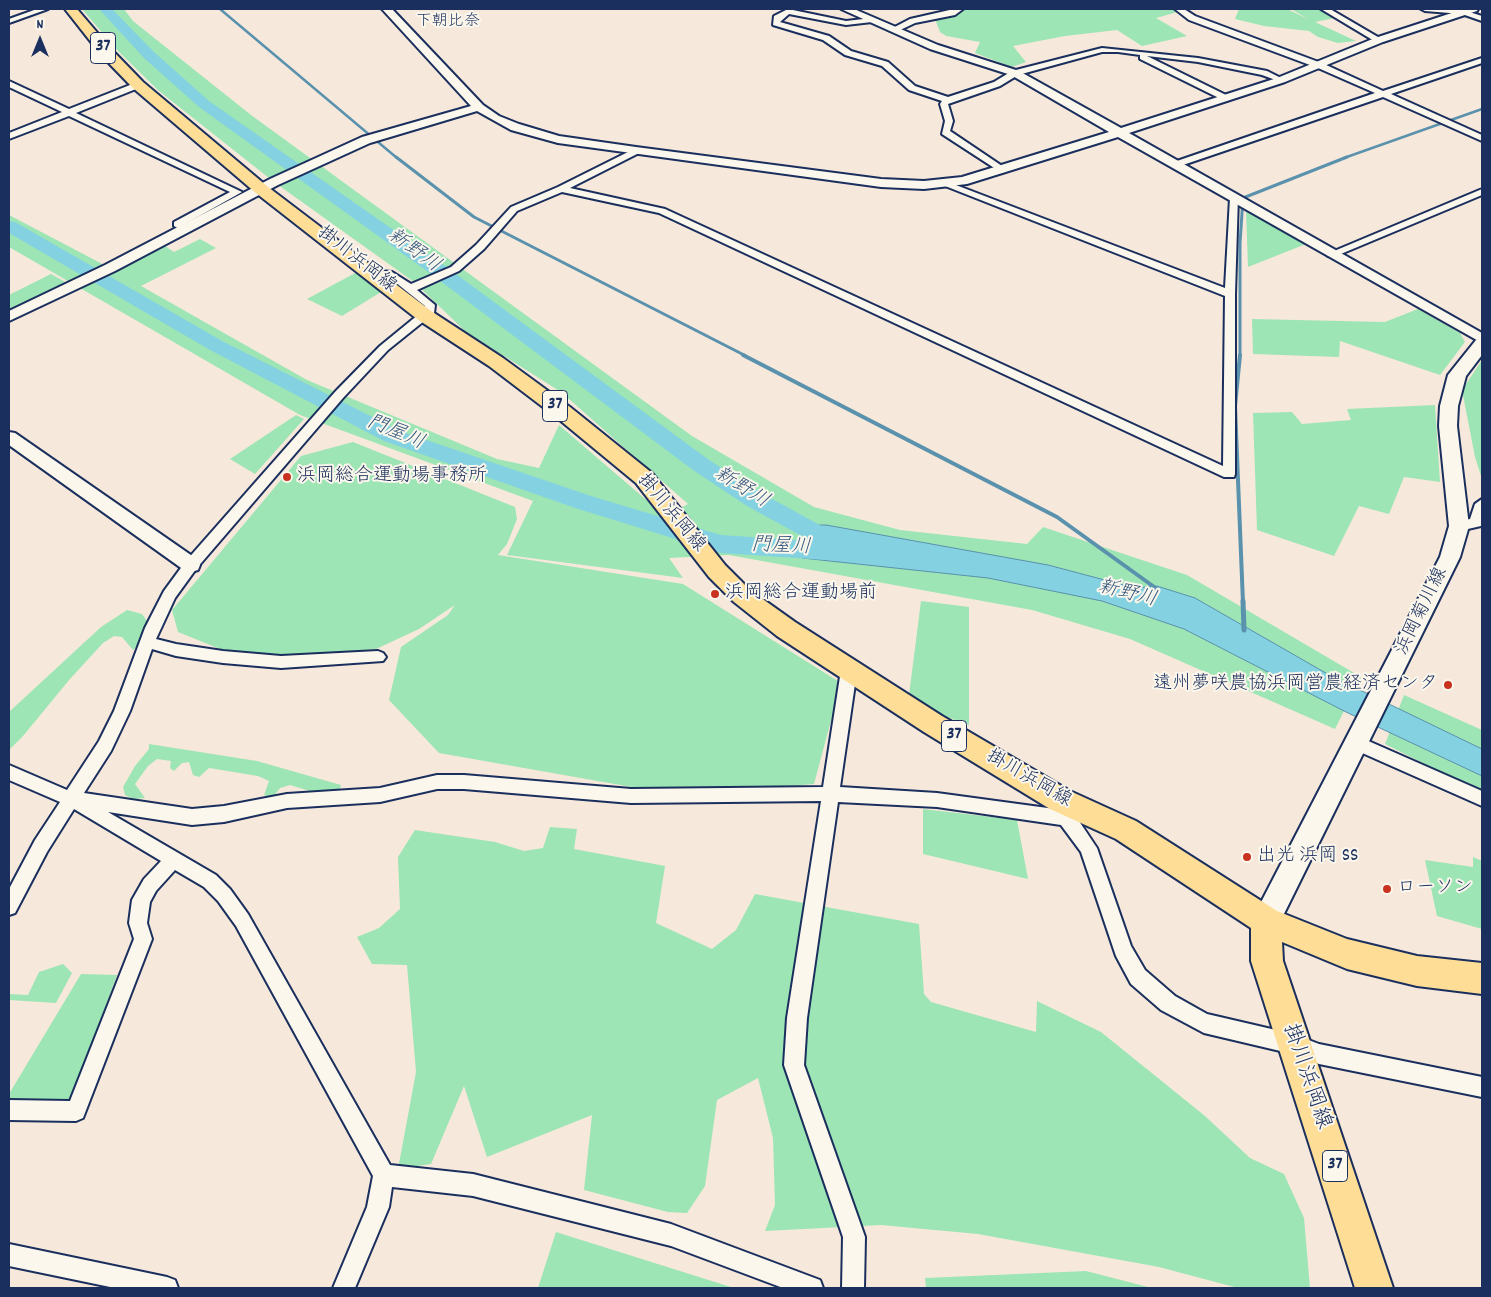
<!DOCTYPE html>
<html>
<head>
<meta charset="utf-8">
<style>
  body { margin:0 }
  #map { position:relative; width:1491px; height:1297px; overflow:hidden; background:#f6e9db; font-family:Dekko,sans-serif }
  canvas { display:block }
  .frame { position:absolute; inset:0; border:10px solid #1b2f5e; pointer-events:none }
  .north { position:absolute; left:15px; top:15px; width:50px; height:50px; -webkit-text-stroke:4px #fbf7ec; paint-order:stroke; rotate:0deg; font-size:14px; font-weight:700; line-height:20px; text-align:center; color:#1b2f5e }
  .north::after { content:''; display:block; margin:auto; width:18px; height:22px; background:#1b2f5e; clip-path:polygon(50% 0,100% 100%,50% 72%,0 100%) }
</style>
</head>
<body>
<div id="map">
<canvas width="1491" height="1297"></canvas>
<div class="frame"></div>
<div class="north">N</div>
</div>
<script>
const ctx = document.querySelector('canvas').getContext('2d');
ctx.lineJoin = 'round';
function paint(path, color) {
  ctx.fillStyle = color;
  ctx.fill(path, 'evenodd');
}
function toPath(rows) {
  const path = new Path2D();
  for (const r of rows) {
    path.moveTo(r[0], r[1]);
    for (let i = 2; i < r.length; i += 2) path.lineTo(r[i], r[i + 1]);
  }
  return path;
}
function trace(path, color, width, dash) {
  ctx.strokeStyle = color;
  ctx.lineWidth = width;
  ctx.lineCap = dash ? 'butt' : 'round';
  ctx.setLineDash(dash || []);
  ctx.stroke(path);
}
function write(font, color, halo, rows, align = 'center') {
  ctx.font = font + ' Dekko,"Klee One",sans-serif';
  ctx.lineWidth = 4;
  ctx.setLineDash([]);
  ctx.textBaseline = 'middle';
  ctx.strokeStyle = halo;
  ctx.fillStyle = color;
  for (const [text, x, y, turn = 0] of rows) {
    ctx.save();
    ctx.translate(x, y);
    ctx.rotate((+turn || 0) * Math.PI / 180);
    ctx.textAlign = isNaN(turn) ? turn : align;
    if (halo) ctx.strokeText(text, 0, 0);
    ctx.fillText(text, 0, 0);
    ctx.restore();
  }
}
const green = toPath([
  [82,9,124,9,133,21,251,115,692,436,814,507,900,530,1027,544,1043,527,1187,575,1361,677,1335,729,1130,639,1032,610,729,555,669,558,683,578,507,555,533,501,300,415,9,247,9,215,110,268,118,270,165,246,174,252,200,239,216,248,141,286,307,380,497,459,539,468,559,425,665,516,688,504,561,392,466,332,414,282,274,182,159,91,117,50],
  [943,9,1177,9,1181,11,1156,18,1187,36,1142,46,1117,30,1065,36,1013,46,1026,62,1012,67,975,53,980,42,946,36,940,32,933,14],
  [1239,9,1287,9,1308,19,1291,9,1318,9,1335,18,1315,22,1356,41,1338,43,1318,37,1309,31,1264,26,1235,19],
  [1246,210,1306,244,1248,267],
  [357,272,381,292,342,316,307,299],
  [51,274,67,283,9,313,9,295],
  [1418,309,1460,333,1465,342,1440,375,1340,341,1339,357,1253,354,1252,319,1385,322],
  [1482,360,1482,479,1475,457,1462,390],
  [1435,405,1440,482,1404,477,1389,514,1359,506,1334,556,1257,530,1253,413,1292,412,1302,424,1351,420,1347,409],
  [296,415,304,419,255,474,230,459],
  [353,442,515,507,517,519,507,544,498,555,683,584,841,683,814,784,677,795,439,753,389,700,401,647,448,615,455,605,419,629,376,649,312,656,235,655,178,632,172,610,301,456],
  [921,601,969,607,969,725,908,703],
  [127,610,142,614,147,621,139,644,133,650,122,637,114,636,103,643,70,679,23,736,9,750,9,712,101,627],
  [1404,695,1482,730,1482,793,1385,744],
  [149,744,257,761,341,785,340,789,313,792,290,785,280,788,272,798,264,795,269,781,258,776,209,768,199,777,193,775,189,762,182,763,174,771,170,768,171,761,157,759,148,766,135,784,145,798,133,799,125,795,123,787,135,766,149,749],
  [923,809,1017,820,1028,879,923,854],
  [550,827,577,829,574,849,665,866,656,923,712,949,736,930,755,894,919,924,924,994,931,1002,1036,1032,1037,1001,1101,1032,1205,1116,1250,1158,1284,1174,1304,1218,1310,1288,1238,1288,1159,1267,978,1234,881,1225,765,1231,775,1205,773,1138,758,1078,717,1100,705,1186,687,1213,668,1212,584,1190,592,1115,487,1157,464,1086,431,1164,398,1169,416,1072,407,965,372,964,357,937,379,928,400,909,398,857,415,830,495,842,524,851,543,848],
  [1473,857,1482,861,1482,929,1437,916,1425,860,1473,867],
  [63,964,72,973,56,1003,9,1000,9,994,28,995,39,972],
  [81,974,117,975,70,1105,9,1102,9,1094],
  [556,1232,734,1288,538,1288],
  [1086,1271,1152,1288,926,1288,925,1278]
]);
const water = toPath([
  [815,525,826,525,1048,565,1135,588,1157,586,1195,598,1331,676,1482,749,1482,776,1346,712,1184,629,1102,601,988,578,802,558,815,525]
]);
const streamFar3 = toPath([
  [220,9,397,158],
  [1344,158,1482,109]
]);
const streamFar2 = toPath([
  [396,157,474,217,746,356],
  [1240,356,1240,243,1243,198,1347,157]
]);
const streamFar1 = toPath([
  [743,355,1057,517,1157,589],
  [1240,355,1235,406,1243,603]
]);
const stream = toPath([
  [1243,601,1244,630]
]);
const river = toPath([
  [99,9,112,9,154,52,209,101,445,266,709,460,763,494,829,530,854,538,857,544,850,558,841,561,721,553,575,508,384,441,210,350,9,233,9,221,15,222,224,342,400,431,591,496,721,535,811,541,747,506,693,470,431,274,199,107,144,58,99,9]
]);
const minor = toPath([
  [37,9,48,9,9,23,9,19,37,9],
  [788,9,846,21,872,18,872,22,846,25,789,14,780,22,829,36,851,51,888,62,915,86,948,97,994,82,1012,71,1102,48,1198,58,1267,71,1285,80,1281,82,1262,75,1198,62,1147,56,1228,96,1228,100,1225,101,1140,59,1140,55,1118,52,1102,52,1018,75,1000,86,948,104,953,121,950,131,1005,168,1007,170,1002,173,942,134,945,121,940,104,942,101,909,90,882,66,845,55,823,40,773,25,774,16,788,9],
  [954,9,963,9,955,15,915,23,896,32,889,30,910,19,954,9],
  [1175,9,1184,9,1195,16,1324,64,1383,91,1482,58,1482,63,1391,94,1482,135,1482,141,1383,97,1180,166,1174,166,1174,162,1375,93,1318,68,1189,20,1175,9],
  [1321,9,1330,9,1383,40,1376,42,1321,9],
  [1421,9,1463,10,1482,16,1482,21,1462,14,1425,11,1421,9],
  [9,81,69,109,135,83,141,83,141,87,76,113,242,192,185,224,192,229,183,231,174,226,174,222,230,192,69,116,9,139,9,133,62,112,9,87,9,81],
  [636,148,641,151,639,153,570,188,665,209,1223,466,1225,296,940,184,948,182,1225,288,1230,198,1238,196,1235,294,1235,474,1234,477,1224,477,659,213,562,192,517,211,484,249,459,271,417,290,435,305,434,313,388,350,343,398,196,569,175,598,156,639,176,644,223,651,281,656,378,651,383,653,386,657,383,661,281,668,223,663,176,656,152,649,130,711,111,751,84,793,192,809,224,806,287,794,380,788,437,775,464,775,631,789,823,787,841,670,844,666,849,664,854,666,857,670,840,787,937,793,1055,809,1063,803,1069,806,1097,848,1131,946,1145,970,1175,996,1207,1014,1293,1034,1319,1044,1482,1077,1482,1097,1319,1064,1293,1054,1204,1033,1161,1010,1131,984,1116,956,1081,852,1061,825,937,807,838,802,807,1018,804,1065,865,1237,864,1288,842,1288,843,1237,784,1065,787,1018,821,801,631,803,464,789,437,789,380,802,287,808,224,822,192,825,108,812,216,875,230,889,248,914,390,1165,473,1174,671,1224,820,1280,823,1288,783,1288,671,1246,473,1196,392,1187,389,1207,355,1288,333,1288,367,1207,373,1176,236,926,218,901,204,887,175,870,156,891,150,902,147,923,152,939,83,1118,76,1121,9,1120,9,1100,70,1101,134,939,129,923,132,900,144,879,161,861,74,809,47,852,15,913,9,915,9,889,35,840,60,802,9,780,9,765,67,790,99,741,114,711,145,628,164,591,186,561,335,392,380,346,424,310,425,306,395,282,385,277,367,274,367,270,392,272,411,284,451,267,476,245,511,207,558,187,636,148],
  [1482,189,1482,195,1336,256,1328,256,1327,254,1482,189],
  [1482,499,1481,526,1459,531,1454,529,1452,526,1454,523,1470,519,1475,504,1482,499],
  [1357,736,1482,791,1482,806,1351,748,1349,743,1351,738,1357,736],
  [9,1244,167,1277,175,1280,178,1288,115,1288,9,1266,9,1244]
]);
const tertiary = toPath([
  [382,9,392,9,483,105,499,116,519,124,559,136,636,147,881,179,924,181,962,177,1109,132,1011,75,930,49,841,9,854,9,938,45,1019,71,1121,128,1277,78,1375,38,1464,9,1478,9,1477,11,1383,42,1285,82,1129,133,1482,333,1482,343,1118,137,967,184,924,189,881,187,558,143,511,130,477,111,370,143,278,185,115,271,9,321,9,311,105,265,270,179,362,137,471,106,382,9],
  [9,432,15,433,198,560,200,565,198,570,191,572,184,570,9,445,9,432]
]);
const secondary = toPath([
  [1482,339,1482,355,1466,376,1458,406,1457,426,1469,526,1460,557,1276,930,1266,934,1256,930,1252,921,1256,912,1440,557,1449,526,1439,426,1440,406,1448,375,1476,340,1482,339]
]);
const primary = toPath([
  [65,9,77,9,112,50,143,82,268,187,431,311,503,358,570,407,652,473,725,565,750,590,795,622,942,716,1070,791,1136,821,1277,911,1347,939,1417,956,1482,963,1482,994,1417,986,1347,969,1282,942,1283,961,1393,1288,1355,1288,1251,961,1251,928,1116,839,1050,809,924,732,777,636,734,602,709,577,636,483,556,417,489,366,417,319,256,193,133,88,102,56,65,9]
]);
const markers = [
  [287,477,5,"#c8321e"],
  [715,594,5,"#c8321e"],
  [1448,685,5,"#c8321e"],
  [1247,857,5,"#c8321e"],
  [1387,889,5,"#c8321e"]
];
const farNeighbourhoodnames = [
  ["下朝比奈",448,23]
];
const shields = [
  [103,48,25],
  [555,406,25],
  [954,736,25],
  [1335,1166,25]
];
const shieldNames = [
  ["37",103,48],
  ["37",555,406],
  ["37",954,736],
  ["37",1335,1166]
];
const streetNames = [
  ["掛川浜岡線",356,261,38],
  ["掛川浜岡線",670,514,50],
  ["浜岡菊川線",1423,612,-64],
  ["掛川浜岡線",1028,780,30]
];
const poiNames = [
  ["浜岡総合運動場事務所",297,477],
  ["浜岡総合運動場前",725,594],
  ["遠州夢咲農協浜岡営農経済センタ",1438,685,"right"],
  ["出光 浜岡 SS",1257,857],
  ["ローソン",1397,889]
];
const waterNames = [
  ["新野川",413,252,36],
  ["門屋川",395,434,23],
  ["新野川",741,489,32],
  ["門屋川",781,548,3],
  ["新野川",1127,595,14]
];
const nearStreetnames = [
  ["掛川浜岡線",1305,1077,71]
];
paint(green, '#9de5b4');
paint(water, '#84d2e1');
trace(water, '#5a91ad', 1);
trace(streamFar3, '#5a91ad', 2.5);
trace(streamFar2, '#5a91ad', 3);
trace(streamFar1, '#5a91ad', 4);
trace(stream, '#5a91ad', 5);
paint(river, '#84d2e1');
trace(minor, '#1b2f5e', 4);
trace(tertiary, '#1b2f5e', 4);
trace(secondary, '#1b2f5e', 4);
trace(primary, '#1b2f5e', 4);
paint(minor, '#fbf7ec');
paint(tertiary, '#fbf7ec');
paint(secondary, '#fbf7ec');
paint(primary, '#fedd96');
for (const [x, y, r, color] of markers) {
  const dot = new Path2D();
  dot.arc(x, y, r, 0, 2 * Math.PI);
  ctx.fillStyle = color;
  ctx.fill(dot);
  trace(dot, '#fbf7ec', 2);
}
write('16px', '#1b2f5e', '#fbf7ec', farNeighbourhoodnames);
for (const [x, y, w] of shields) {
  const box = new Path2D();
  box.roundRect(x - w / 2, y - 15.5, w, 31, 4);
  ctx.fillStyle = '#fbf7ec';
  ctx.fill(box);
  trace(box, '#1b2f5e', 1);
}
write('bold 18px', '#1b2f5e', null, shieldNames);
write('19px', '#1b2f5e', '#fbf7ec', streetNames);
write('19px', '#1b2f5e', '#fbf7ec', poiNames, 'left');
write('italic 20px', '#35587f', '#fbf7ec', waterNames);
write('22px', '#1b2f5e', '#fbf7ec', nearStreetnames);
</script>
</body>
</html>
